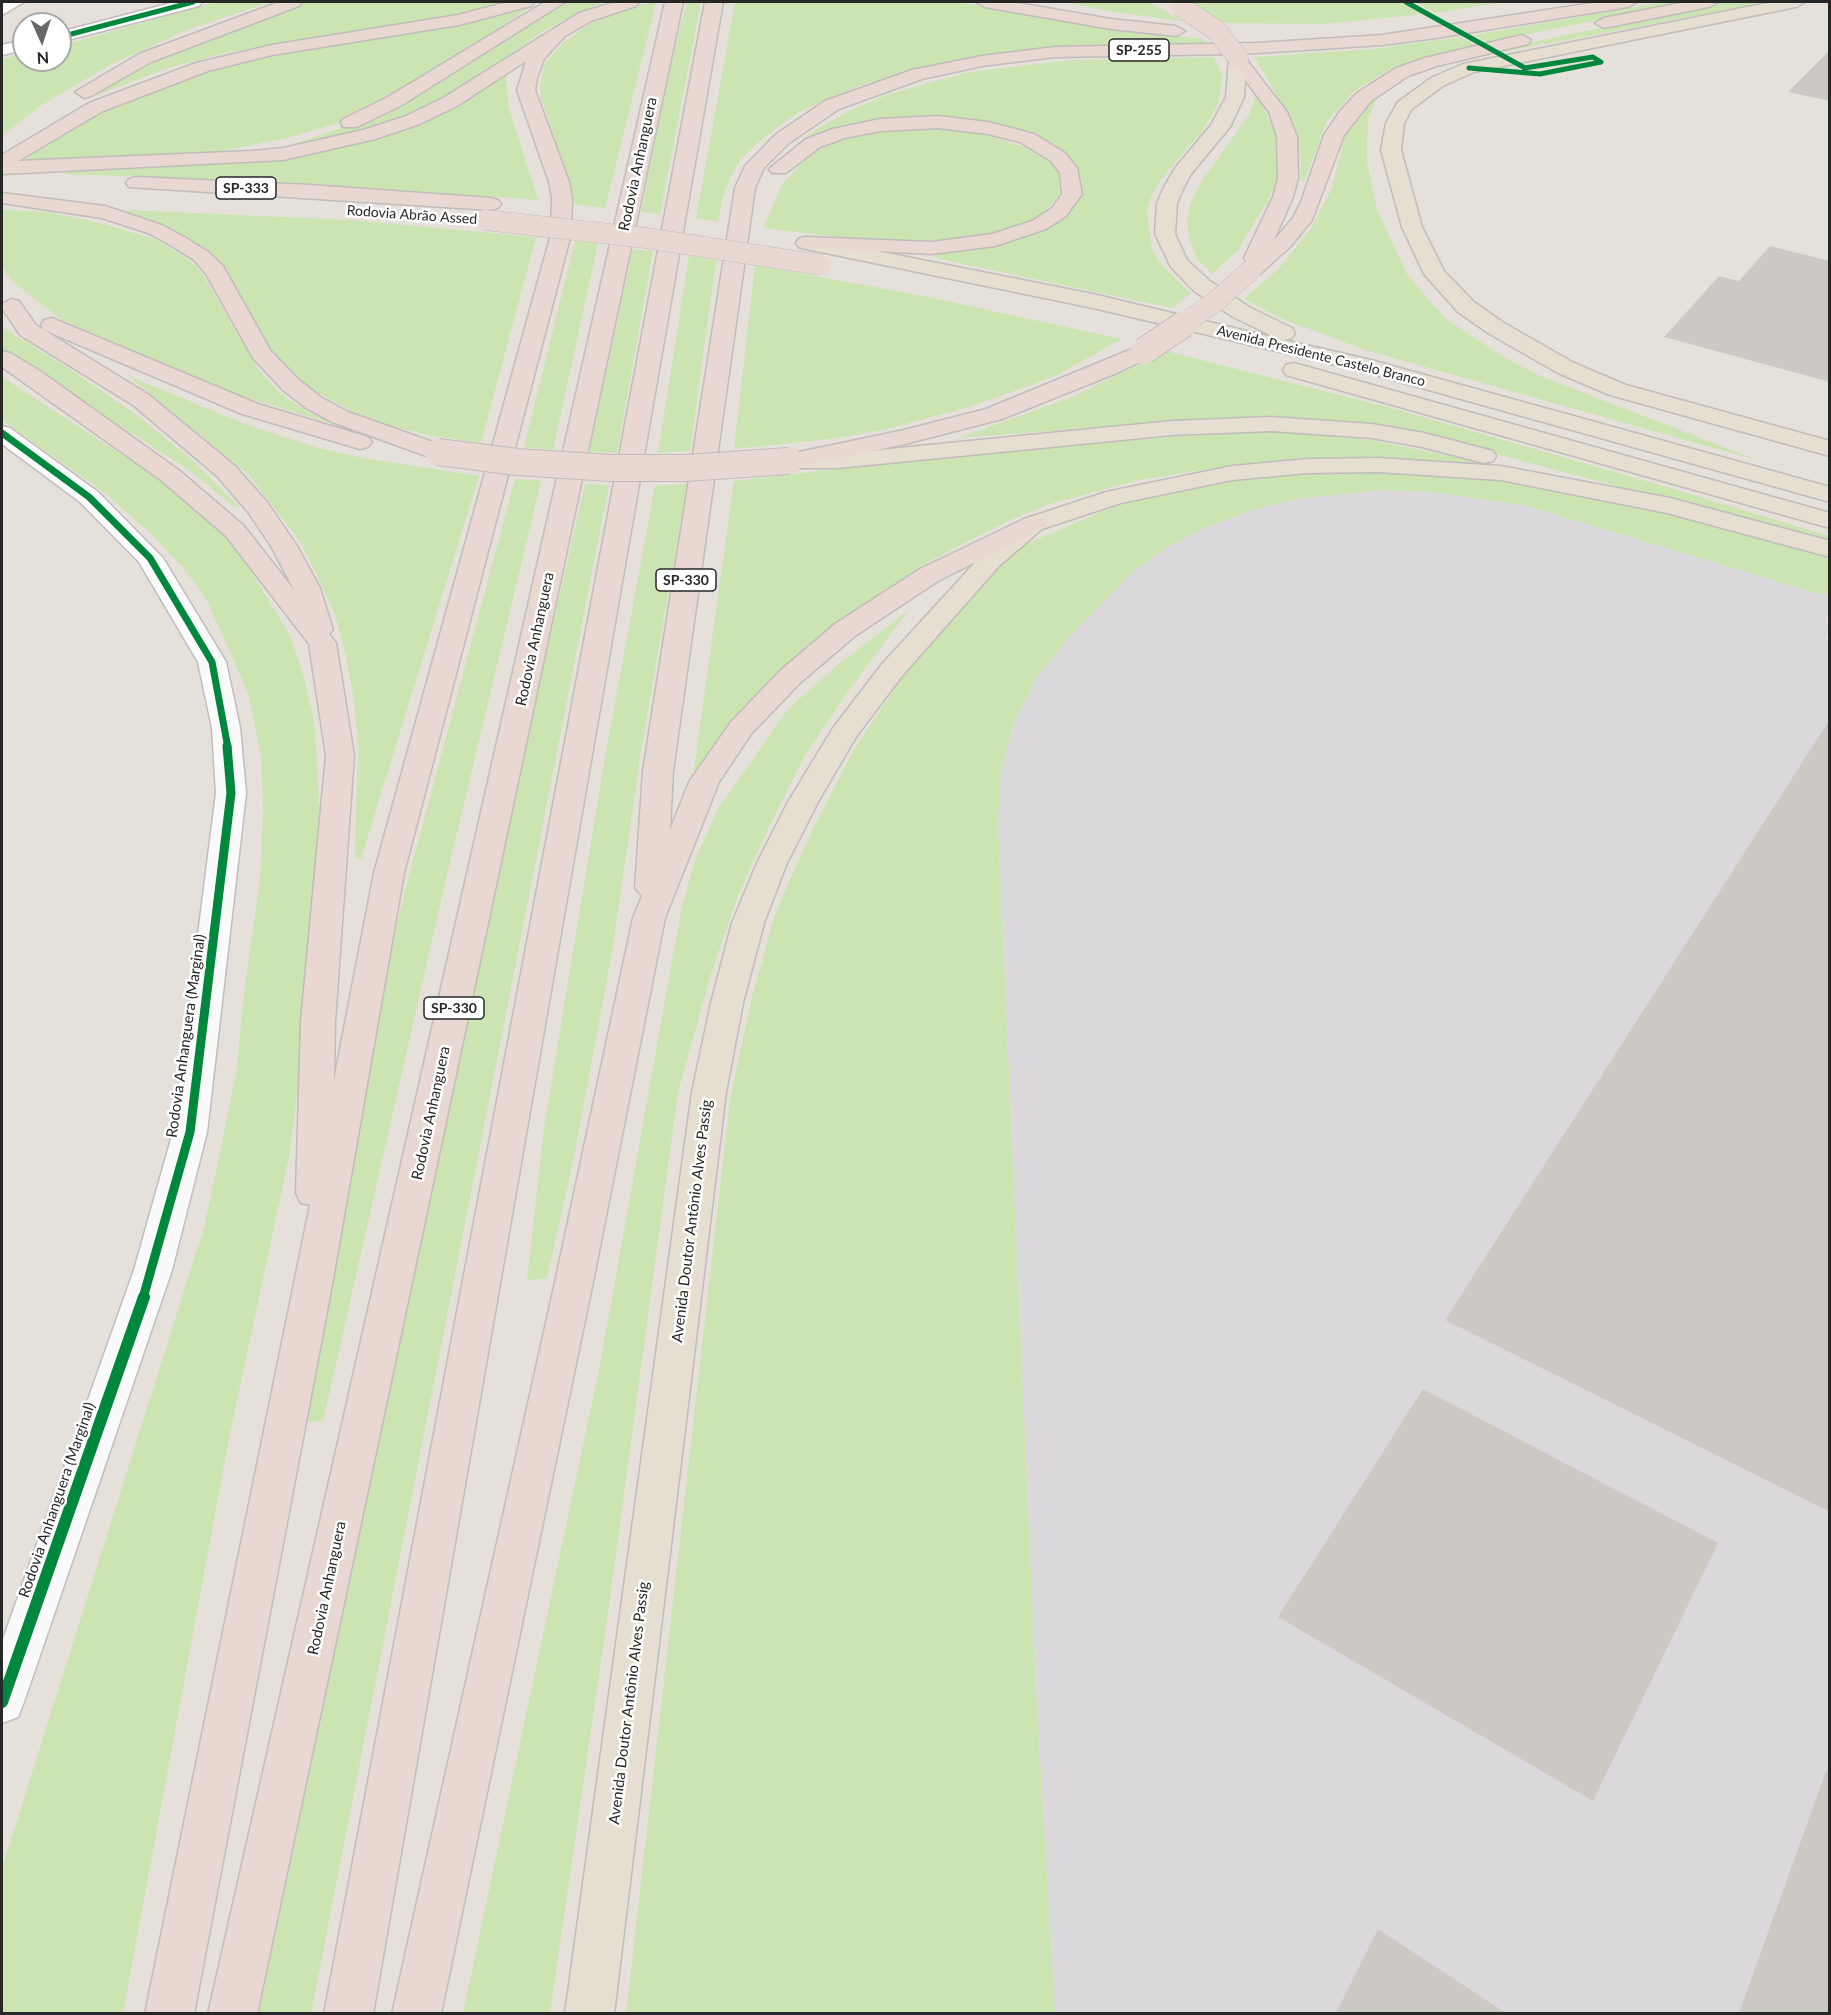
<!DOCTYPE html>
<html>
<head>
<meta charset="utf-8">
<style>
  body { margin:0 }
  #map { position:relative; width:1831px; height:2015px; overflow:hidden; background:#e6e0db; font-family:Lato,sans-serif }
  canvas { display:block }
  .frame { position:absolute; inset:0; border:3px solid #272727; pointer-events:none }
  .north { position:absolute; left:12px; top:12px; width:60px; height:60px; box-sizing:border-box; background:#fff; border:2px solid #a9a9a9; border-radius:50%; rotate:177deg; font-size:16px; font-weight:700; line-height:24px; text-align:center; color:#272727 }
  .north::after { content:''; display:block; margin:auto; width:21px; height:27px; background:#6a6866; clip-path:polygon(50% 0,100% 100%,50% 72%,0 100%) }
</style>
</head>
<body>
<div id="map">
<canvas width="1831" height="2015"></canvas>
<div class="frame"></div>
<div class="north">N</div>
</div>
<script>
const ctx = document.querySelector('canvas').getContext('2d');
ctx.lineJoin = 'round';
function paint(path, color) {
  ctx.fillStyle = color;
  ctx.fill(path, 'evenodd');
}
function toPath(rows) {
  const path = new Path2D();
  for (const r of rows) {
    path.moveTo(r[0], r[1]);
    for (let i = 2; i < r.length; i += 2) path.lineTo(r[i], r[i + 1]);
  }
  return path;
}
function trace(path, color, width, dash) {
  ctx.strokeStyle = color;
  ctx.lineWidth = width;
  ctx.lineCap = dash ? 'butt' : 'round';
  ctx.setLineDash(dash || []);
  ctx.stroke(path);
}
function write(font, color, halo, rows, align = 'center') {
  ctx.font = font + ' Lato,sans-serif';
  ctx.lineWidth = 5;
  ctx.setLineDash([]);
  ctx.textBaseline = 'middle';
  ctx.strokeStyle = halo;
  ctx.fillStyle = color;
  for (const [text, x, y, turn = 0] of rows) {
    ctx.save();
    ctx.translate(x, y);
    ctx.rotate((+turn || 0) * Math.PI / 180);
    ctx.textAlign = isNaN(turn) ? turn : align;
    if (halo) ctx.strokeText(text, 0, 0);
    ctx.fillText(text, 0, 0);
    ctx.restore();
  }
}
const industrial = toPath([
  [1384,490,1431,492,1523,505,1829,597,1829,614,1825,621,1830,623,1829,633,1825,640,1830,641,1829,2013,1054,2013,1036,1689,998,823,1001,771,1014,723,1036,679,1067,639,1135,570,1168,547,1207,527,1250,511,1297,499]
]);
const green = toPath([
  [216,2,271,2,189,29,110,65,40,106,2,136,2,59,24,54,24,60,60,60,60,46],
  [306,2,505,2,446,17,229,52,165,69,95,96,93,94,181,49],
  [564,2,603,2,548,28,453,94,391,123,294,147,291,145,380,115],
  [656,2,605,208,575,204,541,97,540,84,545,63,565,41,593,22,635,6],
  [687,2,701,2,660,214,641,212,670,67],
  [735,2,957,2,1097,27,1203,39,1206,43,1013,52,951,61,858,86,797,113,757,143,740,160,731,177,723,196,718,222,696,218],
  [1064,2,1149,2,1182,21,1113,12],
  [1190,2,1400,2,1423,14,1324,24,1224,23],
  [1416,2,1503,2,1436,13],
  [1664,2,1691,2,1486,42,1475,35],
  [1723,2,1767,2,1503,52,1499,49],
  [537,3,389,100,345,121,287,138,215,152,21,165,37,150,81,119,164,83,264,56,466,23],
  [1461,37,1475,45,1390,69,1354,91,1327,121,1304,181,1300,181,1301,158,1294,127,1255,57,1372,49],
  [1214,57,1222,75,1218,105,1202,131,1162,178,1152,194,1147,212,1152,249,1160,263,1191,293,1172,308,935,258,934,253,992,246,1021,238,1058,220,1073,208,1081,194,1082,180,1075,165,1063,153,979,123,805,136,851,110,889,94,969,72,1073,60],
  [506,74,508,105,538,200,291,182,65,174,69,170,252,161,351,144],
  [1257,92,1276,136,1280,159,1277,179,1267,202,1237,251,1212,274,1197,259,1189,238,1187,221,1190,204,1201,182,1249,115],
  [1379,94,1369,116,1367,139,1367,162,1377,210,1408,276,1446,319,1502,356,1538,375,1760,461,1365,350,1278,317,1244,299,1278,269,1310,230,1332,188,1346,131,1366,105],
  [932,128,983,134,1024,147,1052,163,1060,176,1059,196,1040,216,1019,226,996,234,931,243,878,242,763,228,782,185,805,159,823,147,839,139,880,130],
  [2,210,47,212,100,223,157,240,179,253,194,264,204,277,258,369,280,393,305,410,336,425,239,395,62,320,12,281,2,267],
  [127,210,351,220,536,237,481,443,427,435,384,424,353,412,306,386,275,357,233,281,221,267,175,233,128,214],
  [575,241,598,243,553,450,524,447],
  [633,249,653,251,617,453,589,452],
  [689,256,716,260,690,451,658,453],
  [755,265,923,296,1122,339,1053,377,969,407,883,430,830,439,734,449],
  [2,327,71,370,138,416,191,459,239,507,233,506,189,470,2,351],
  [1166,351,1395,409,1674,489,1829,536,1829,543,1433,437,1281,418,1236,417,958,438,1072,397],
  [127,375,247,425,319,448,363,458,479,476,361,859,355,857,358,742,354,700,346,656,335,615,317,575,299,540,248,474],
  [2,377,139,466,187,501,219,530,245,562,290,635,304,677,314,721,317,763,319,806,301,1059,290,1152,230,1433,123,2013,2,2013,2,1868,205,1224,236,1074,244,993,260,880,263,811,261,756,248,693,207,600,183,567,148,531,105,493,2,420],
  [1281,432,1370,440,1475,461,1477,465,1371,458,1242,464,1139,480,1050,504,1008,521,930,561,839,621,806,646,747,704,693,776,734,481,948,456,1119,441,1193,435],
  [1369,470,1448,473,1514,482,1644,508,1829,558,1829,597,1523,505,1431,492,1384,490,1297,499,1250,511,1207,527,1168,547,1135,570,1067,639,1036,679,1014,723,1001,771,998,823,1036,1689,1055,2013,626,2014,730,1100,752,997,775,914,811,832,853,751,904,675,985,577,1019,547,1106,510,1169,489,1238,478],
  [515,479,541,481,444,887,323,1421,304,1422,332,1287,377,1018,403,898],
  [585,484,609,485,311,2013,259,2013,529,730],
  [687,484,641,751,612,952,574,1157,547,1278,527,1281,544,1128,606,751,655,486],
  [909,610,851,687,804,757,764,837,736,901,711,974,678,1092,608,1613,550,2013,463,2013,600,1365,672,961,683,902,696,857,718,809,788,709,840,663]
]);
const building = toPath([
  [1830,50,1830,101,1788,92],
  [1770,246,1830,261,1830,382,1664,337,1719,276,1739,281],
  [1830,719,1830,1512,1445,1320],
  [1423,1389,1718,1543,1593,1801,1278,1617],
  [1826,1771,1830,1772,1830,2013,1739,2013],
  [1378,1929,1506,2013,1336,2013]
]);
const minor = toPath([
  [4,2,24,2,2,15,2,3,4,2],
  [175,2,202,2,199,6,60,42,60,32,175,2],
  [24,40,24,50,2,55,2,45,24,40],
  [2,426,10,428,98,492,163,558,226,662,240,728,246,793,207,1132,172,1270,24,1702,18,1717,2,1723,2,1642,134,1270,173,1132,216,793,212,728,198,662,139,562,80,502,2,444,2,426]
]);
const major = toPath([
  [1772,2,1805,2,1796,7,1474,72,1443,86,1412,109,1404,123,1401,150,1422,227,1444,271,1474,302,1504,323,1574,363,1626,385,1830,441,1830,456,1610,395,1558,373,1488,333,1458,312,1424,274,1402,227,1381,150,1386,123,1398,102,1431,78,1463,64,1772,2],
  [1238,53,1247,58,1244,97,1230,127,1191,174,1184,187,1177,203,1175,234,1187,260,1210,281,1249,307,1292,328,1295,333,1292,338,1284,340,1371,360,1830,487,1830,502,1357,370,1093,308,806,249,799,247,796,243,799,239,806,237,1093,294,1276,338,1233,317,1194,291,1171,267,1155,234,1157,203,1164,187,1175,168,1211,125,1226,97,1229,58,1238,53],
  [1294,363,1830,513,1830,528,1286,375,1283,370,1286,365,1294,363],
  [1271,417,1372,424,1424,433,1493,451,1496,456,1493,461,1484,463,1422,447,1372,438,1271,431,1172,435,838,468,789,468,780,466,777,461,780,456,789,454,838,454,1172,421,1271,417],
  [1378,458,1501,466,1670,498,1830,541,1830,557,1667,513,1501,480,1378,472,1308,473,1232,480,1121,503,1042,529,999,566,902,676,856,737,818,802,787,863,764,923,743,1003,726,1092,614,2014,565,2014,692,1092,711,1003,732,923,757,863,788,802,833,728,882,664,981,556,1024,519,1106,492,1232,466,1308,459,1378,458]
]);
const highway = toPath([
  [279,2,302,2,299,6,151,62,91,96,84,98,75,92,139,54,279,2],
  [508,2,534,2,531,6,459,25,272,55,208,71,103,111,18,161,252,151,283,148,363,130,406,116,443,98,579,13,615,2,639,2,636,6,591,21,565,36,544,59,537,78,535,90,569,182,572,198,571,234,404,873,331,1290,194,2014,145,2014,310,1205,301,1203,296,1193,301,1022,326,755,309,644,226,536,162,481,2,367,2,351,10,353,40,371,180,471,244,526,294,590,271,546,248,512,217,476,133,405,20,335,2,308,2,304,11,299,19,301,36,325,149,395,235,466,267,502,297,546,320,588,333,630,329,634,336,643,354,755,335,1022,334,1080,374,873,551,234,552,198,549,182,517,90,526,61,457,106,420,124,375,139,283,160,2,174,2,155,89,103,196,63,272,45,458,15,508,2],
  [545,2,565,2,402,105,357,127,343,127,341,123,343,119,388,97,545,2],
  [665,2,683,2,257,2014,208,2014,665,2],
  [705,2,723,2,373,2014,324,2014,705,2],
  [976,2,1012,2,1111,19,1176,26,1185,31,1176,36,1111,29,985,7,976,2],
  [1599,2,1637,2,1628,7,1436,38,1382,45,1242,54,1287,112,1297,137,1298,178,1293,197,1274,240,1293,218,1301,202,1324,135,1340,111,1357,93,1396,68,1425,58,1522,35,1531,40,1528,44,1437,66,1408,76,1371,101,1344,135,1312,220,1291,246,1260,274,1252,275,1244,274,1241,269,1247,262,1244,258,1273,197,1278,178,1277,137,1269,112,1229,58,1233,54,1055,57,982,66,922,79,839,109,789,143,764,168,755,188,673,771,670,830,689,782,731,722,780,671,835,624,920,569,1024,519,1033,516,1042,519,1046,524,1042,529,938,581,855,636,800,683,751,734,719,782,665,918,593,1282,441,2014,392,2014,555,1282,633,918,642,896,635,888,643,771,735,188,745,166,775,135,825,101,912,70,982,56,1055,47,1257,43,1382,35,1599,2],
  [1686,2,1718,2,1709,7,1604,28,1595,23,1604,18,1686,2],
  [938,116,988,122,1034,134,1065,153,1077,168,1082,194,1066,216,1046,229,995,246,931,254,799,247,796,243,799,239,806,237,931,242,992,234,1032,221,1052,208,1062,194,1060,173,1051,161,1020,142,988,134,938,128,880,131,845,138,820,147,786,173,772,173,769,169,806,139,833,129,880,119,938,116],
  [136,177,311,185,491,198,498,200,501,204,498,208,491,210,129,187,126,183,129,179,136,177],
  [2,193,105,206,162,225,186,238,208,252,223,266,270,350,299,380,322,398,348,412,447,447,450,452,447,457,438,459,429,457,332,422,306,408,283,390,253,358,206,274,194,260,172,246,148,233,102,218,2,203,2,193],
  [52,318,258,404,368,437,372,442,368,447,360,449,242,414,44,330,41,325,44,320,52,318],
  [1144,344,1152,346,1155,351,1152,356,1117,373,1002,419,905,444,789,468,780,466,777,461,780,456,904,430,986,409,1144,344]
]);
const highwayBridgeFar1 = toPath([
  [1180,6,1217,31,1238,58],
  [485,220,646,238,821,265],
  [1182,325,1215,302,1252,269]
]);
const highwayBridge = toPath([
  [1144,351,1184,324],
  [438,452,517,462,611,468,685,468,789,461]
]);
const cyclewayFar3 = toPath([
  [1406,2,1525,68,1593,57,1601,62,1540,74,1469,68],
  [60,37,193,2]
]);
const cyclewayFar2 = toPath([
  [2,433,89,497,150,558,212,662,228,748]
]);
const cyclewayFar1 = toPath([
  [143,1298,190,1132,231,793,227,746]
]);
const cycleway = toPath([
  [2,1702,144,1297]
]);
const shields = [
  [1139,50,60],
  [246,188,60],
  [686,580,60],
  [454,1008,60]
];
const shieldNames = [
  ["SP-255",1139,50],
  ["SP-333",246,188],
  ["SP-330",686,580],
  ["SP-330",454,1008]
];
const farStreetnames = [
  ["Rodovia Abrão Assed",412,215,4],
  ["Avenida Presidente Castelo Branco",1321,356,14]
];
const streetNames = [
  ["Rodovia Anhanguera",638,164,-78],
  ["Rodovia Anhanguera",535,639,-78],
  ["Rodovia Anhanguera (Marginal)",186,1036,-82],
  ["Rodovia Anhanguera",431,1113,-78],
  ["Avenida Doutor Antônio Alves Passig",692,1221,-83],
  ["Rodovia Anhanguera (Marginal)",57,1500,-71],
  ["Rodovia Anhanguera",327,1588,-78],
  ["Avenida Doutor Antônio Alves Passig",629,1703,-83]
];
paint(industrial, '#dbd8db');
paint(green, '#cbe4b1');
paint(building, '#ccc9c5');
trace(minor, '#bfbdbe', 3);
trace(major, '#bfbcbb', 3);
trace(highway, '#bfbcbb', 3);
paint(minor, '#fbfafa');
paint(major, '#e6ded0');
paint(highway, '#e8d8d1');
trace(highwayBridgeFar1, '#bfbcbb', 21, []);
trace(highwayBridge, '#bfbcbb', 28, []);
trace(highwayBridgeFar1, '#e8d8d1', 20);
trace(highwayBridge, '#e8d8d1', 26);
trace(cyclewayFar3, '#00873e', 5);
trace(cyclewayFar2, '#00873e', 7);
trace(cyclewayFar1, '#00873e', 9);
trace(cycleway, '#00873e', 12);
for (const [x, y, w] of shields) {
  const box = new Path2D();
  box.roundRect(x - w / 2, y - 11, w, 22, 4.5);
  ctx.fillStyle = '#fff';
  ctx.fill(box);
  trace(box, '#272727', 1.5);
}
write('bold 14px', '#272727', null, shieldNames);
write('14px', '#272727', '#fff', farStreetnames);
write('15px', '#272727', '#fff', streetNames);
</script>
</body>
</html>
